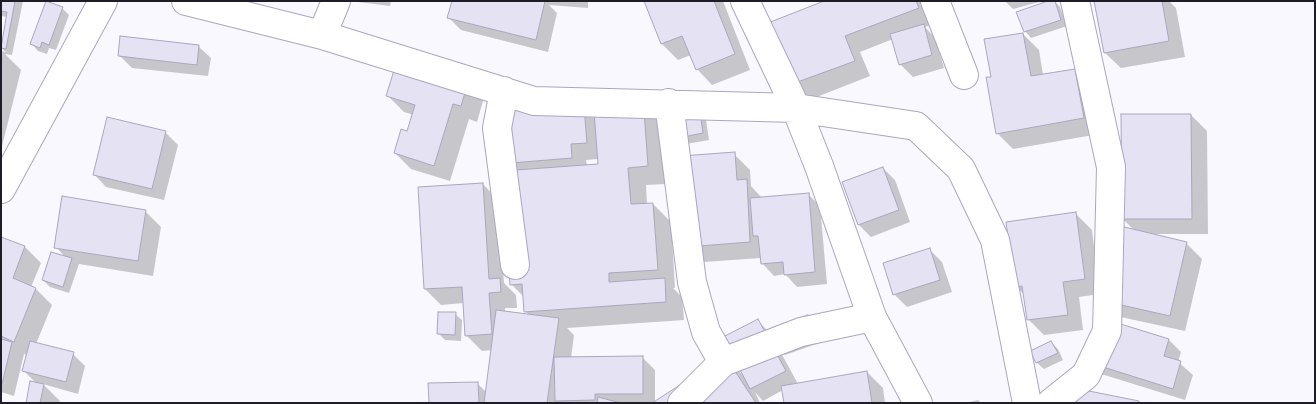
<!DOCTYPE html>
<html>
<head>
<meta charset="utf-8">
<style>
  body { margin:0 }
  #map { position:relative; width:1316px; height:404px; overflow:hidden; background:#f9f8fe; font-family:"Fira Sans",sans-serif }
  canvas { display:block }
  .frame { position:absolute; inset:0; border:2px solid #1e1c26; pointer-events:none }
</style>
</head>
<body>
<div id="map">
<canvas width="1316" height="404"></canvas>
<div class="frame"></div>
</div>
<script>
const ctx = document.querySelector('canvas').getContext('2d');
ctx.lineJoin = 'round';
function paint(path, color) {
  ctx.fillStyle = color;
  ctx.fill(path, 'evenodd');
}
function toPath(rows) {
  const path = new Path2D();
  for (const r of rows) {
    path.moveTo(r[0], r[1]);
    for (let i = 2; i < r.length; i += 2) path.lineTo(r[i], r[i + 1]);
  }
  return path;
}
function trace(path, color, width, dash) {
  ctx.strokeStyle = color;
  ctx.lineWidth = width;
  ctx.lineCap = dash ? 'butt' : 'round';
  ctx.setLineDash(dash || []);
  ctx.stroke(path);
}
const shadow = toPath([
  [1,1,23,1,12,55,5,54,21,70,1,150,1,51,6,52,1,48,7,17,1,16],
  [350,1,391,1,390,6],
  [453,1,588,1,588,8,549,5,557,13,548,52,461,30,449,18],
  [645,1,723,1,750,70,712,85,697,69,691,55,678,60,662,44],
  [827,1,925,1,934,24,925,27,935,38,944,68,913,77,900,64,893,39,860,52,870,76,809,100,793,84],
  [1005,1,1043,1,1013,9],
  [1054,1,1060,7,1067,26,1031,38,1025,31],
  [1095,1,1169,1,1176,8,1185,57,1121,68,1105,53],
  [62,8,69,15,56,50,49,48,47,54,38,51,32,44],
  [1023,34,1039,50,1043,75,1074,70,1090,86,1099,134,1013,149,997,133],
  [198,46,211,58,208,76,132,68,119,55],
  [487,87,477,122,469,119,450,181,411,169,395,153,408,133,414,115,404,112,388,96],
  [584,108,596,120,661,115,666,184,646,185,647,204,653,204,671,222,675,288,673,288,682,297,684,320,567,328,574,335,571,358,642,357,655,370,655,403,725,358,744,376,758,321,774,337,771,328,808,314,815,321,822,342,785,355,780,351,798,384,867,372,883,388,885,403,785,403,783,390,763,401,755,392,760,403,430,403,478,384,486,392,492,350,482,351,466,335,464,303,441,305,425,289,483,184,498,200,504,283,516,295,517,308,505,308,505,312,529,315,526,312,524,297,511,284,500,163],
  [598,159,599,165,587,166,586,160],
  [705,113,709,140,686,144,680,137],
  [1191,115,1207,131,1208,234,1155,234,1186,243,1202,259,1185,331,1116,316,1135,231,1123,219],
  [165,132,178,145,164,200,106,187,94,174],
  [734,154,750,170,751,186,762,198,808,194,820,206,827,284,797,287,785,274,774,276,762,263,761,258,704,262,688,246],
  [883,168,895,180,910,222,871,237,859,225],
  [145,211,161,227,153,276,79,264,69,293,50,287,43,280,66,258,56,247],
  [1076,214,1092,230,1100,294,1079,297,1083,330,1044,335,1028,319,1025,295,1016,287],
  [1,238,25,247,41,263,31,287,36,289,52,305,36,344,73,354,85,366,78,394,43,384,60,401,59,403,28,403,37,384,23,370,27,355,24,354,14,396,1,392],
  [930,250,942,262,952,292,907,307,894,294],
  [455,314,462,320,461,341,445,340,439,334],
  [1169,340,1181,352,1178,362,1193,375,1185,400,1098,373,1086,360],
  [1051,342,1058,349,1063,360,1044,369,1037,363,1032,352],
  [978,400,981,403,965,403]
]);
const building = toPath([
  [1,1,15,1,6,49,1,48,7,12,1,11,1,1],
  [46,1,63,7,49,45,42,42,40,48,30,44,46,1],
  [452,1,545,1,536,40,447,18,452,1],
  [644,1,714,1,735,54,696,70,682,36,661,44,644,1],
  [824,1,916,1,919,8,845,36,855,61,792,84,768,23,824,1],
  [1048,1,1055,1,1061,20,1024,32,1016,12,1048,1],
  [1094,1,1162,1,1169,41,1104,53,1094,1],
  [924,24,932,55,899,65,890,34,924,24],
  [1023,33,1031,76,1075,69,1084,118,996,134,986,77,991,77,984,39,1023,33],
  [120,36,199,45,197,65,118,56,120,36],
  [401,48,472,70,461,106,453,104,434,166,394,153,401,129,407,131,415,105,386,96,401,48],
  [643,96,648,166,628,168,631,204,653,203,658,270,609,273,609,282,665,278,666,302,524,312,522,284,510,285,502,171,598,164,593,99,643,96],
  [699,105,703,133,678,138,674,109,699,105],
  [494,106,584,107,587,143,571,144,572,158,499,164,494,106],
  [1121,114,1191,114,1192,219,1122,219,1121,114],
  [107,117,166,131,152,189,93,175,107,117],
  [735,152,737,180,747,179,750,242,687,247,681,156,735,152],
  [883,167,899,210,858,225,842,182,883,167],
  [483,183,489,279,500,278,501,292,489,293,492,334,465,336,462,287,424,289,418,187,483,183],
  [809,193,815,272,784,275,783,262,761,264,758,236,753,236,750,198,809,193],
  [62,196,146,210,138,261,54,248,62,196],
  [1076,212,1085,279,1063,282,1068,315,1027,320,1022,286,1015,287,1006,222,1076,212],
  [1116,225,1187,242,1170,316,1099,300,1116,225],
  [1,237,25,246,13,278,36,288,14,342,1,336,1,237],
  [930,248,940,280,893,295,883,263,930,248],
  [51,252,72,258,63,287,42,280,51,252],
  [496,310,559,318,547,403,484,403,496,310],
  [438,312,456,312,455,335,437,334,438,312],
  [1098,317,1169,339,1164,356,1181,361,1173,389,1084,361,1098,317],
  [758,319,786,371,750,389,723,337,758,319],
  [1,339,12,342,2,384,1,384,1,339],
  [30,341,74,352,66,382,22,371,30,341],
  [1051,341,1058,353,1036,363,1030,351,1051,341],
  [643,356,643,394,595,394,595,400,555,401,554,357,643,356],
  [725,356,756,403,652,403,725,356],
  [867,371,872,403,784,403,781,386,867,371],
  [30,381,44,384,40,403,26,403,30,381],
  [478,382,479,403,429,403,428,383,478,382],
  [1079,389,1139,401,1139,403,1076,403,1079,389],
  [598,397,621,403,597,403,598,397]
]);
const minor = toPath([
  [186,1,322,35,534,101,796,108,916,126,961,169,995,240,1027,403],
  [745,1,796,108,819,166,872,317,918,403],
  [935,1,964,75],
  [322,35,336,1],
  [504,91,497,128,515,265],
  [669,103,692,282,706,332,723,362],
  [682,403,723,362,801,332,872,317],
  [1051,403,1086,375,1107,331,1111,167,1075,1]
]);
const tertiary = toPath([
  [1,189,103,1]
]);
paint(shadow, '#0003');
paint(building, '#e5e2f4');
trace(building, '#aba5c0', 1);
trace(minor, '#aca6c1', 30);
trace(tertiary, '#aca6c1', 30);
trace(minor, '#fff', 28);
trace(tertiary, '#fff', 28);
</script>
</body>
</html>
